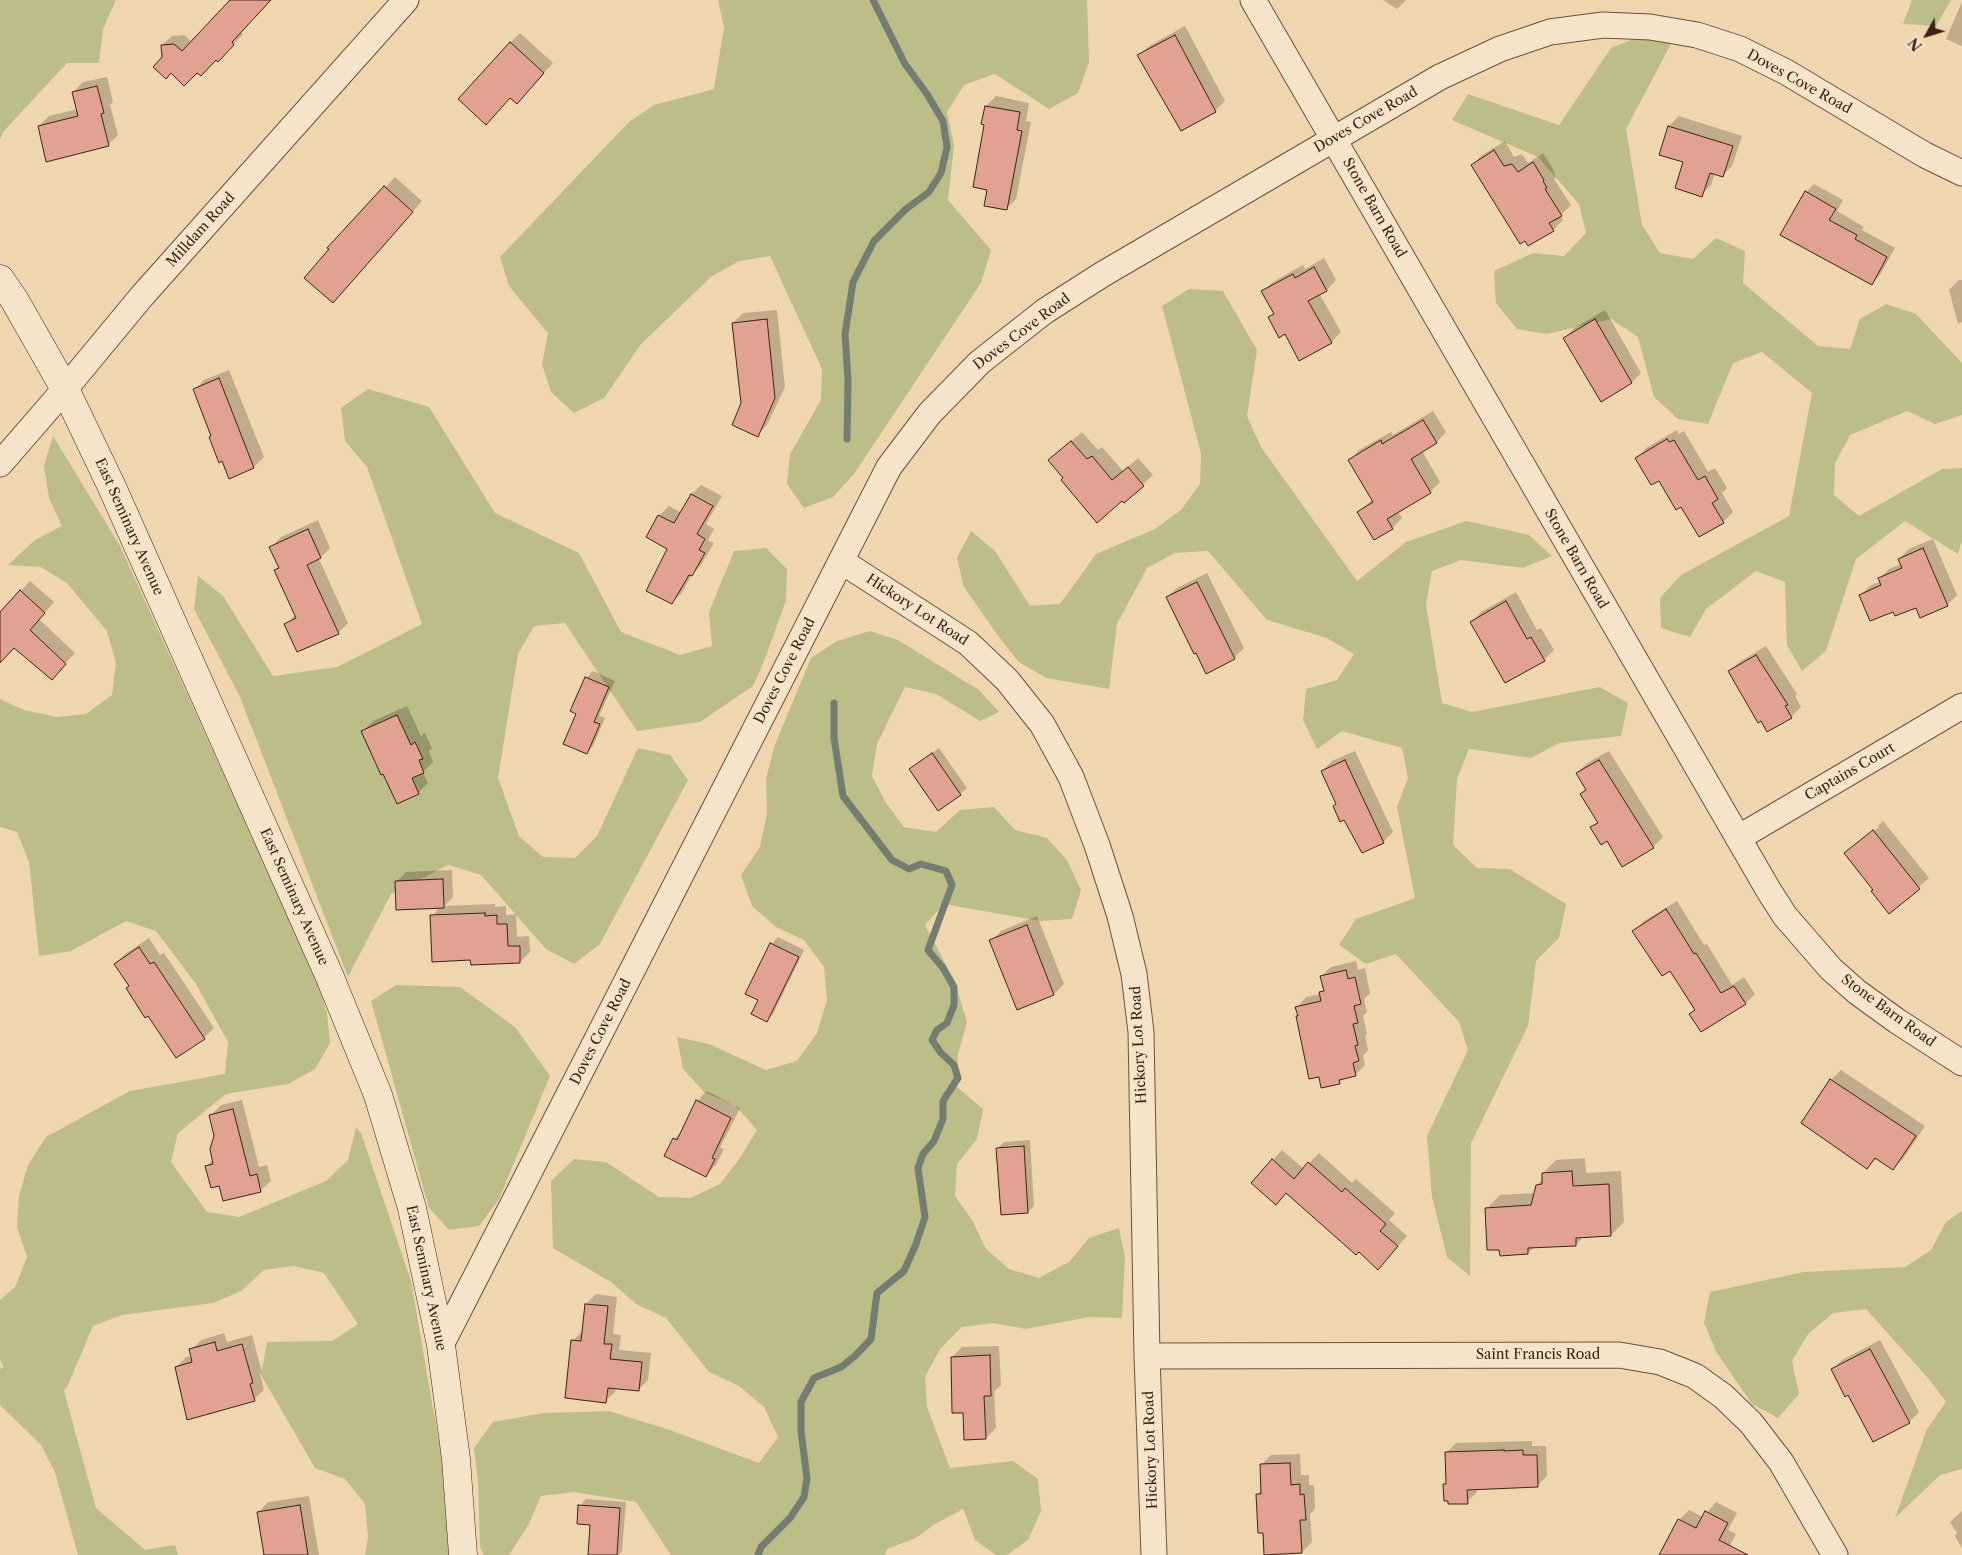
<!DOCTYPE html>
<html>
<head>
<meta charset="utf-8">
<style>
  body { margin:0 }
  #map { position:relative; width:1962px; height:1555px; overflow:hidden; background:#f0d6ae; font-family:"Libre Caslon Text",serif }
  canvas { display:block }
  .north { position:absolute; left:1902px; top:10px; width:50px; height:50px; -webkit-text-stroke:4px #f5e4ca; paint-order:stroke; rotate:231deg; font-size:14px; font-weight:700; line-height:20px; text-align:center; color:#3d2317 }
  .north::after { content:''; display:block; margin:auto; width:18px; height:22px; background:#3d2317; clip-path:polygon(50% 0,100% 100%,50% 72%,0 100%) }
</style>
</head>
<body>
<div id="map">
<canvas width="1962" height="1555"></canvas>
<div class="north">N</div>
</div>
<script>
const ctx = document.querySelector('canvas').getContext('2d');
ctx.lineJoin = 'round';
function paint(path, color) {
  ctx.fillStyle = color;
  ctx.fill(path, 'evenodd');
}
function toPath(rows) {
  const path = new Path2D();
  for (const r of rows) {
    path.moveTo(r[0], r[1]);
    for (let i = 2; i < r.length; i += 2) path.lineTo(r[i], r[i + 1]);
  }
  return path;
}
function trace(path, color, width, dash) {
  ctx.strokeStyle = color;
  ctx.lineWidth = width;
  ctx.lineCap = dash ? 'butt' : 'round';
  ctx.setLineDash(dash || []);
  ctx.stroke(path);
}
function write(font, color, halo, rows, align = 'center') {
  ctx.font = font + ' "Libre Caslon Text",serif';
  ctx.lineWidth = 5;
  ctx.setLineDash([]);
  ctx.textBaseline = 'middle';
  ctx.strokeStyle = halo;
  ctx.fillStyle = color;
  for (const [text, x, y, turn = 0] of rows) {
    ctx.save();
    ctx.translate(x, y);
    ctx.rotate((+turn || 0) * Math.PI / 180);
    ctx.textAlign = isNaN(turn) ? turn : align;
    if (halo) ctx.strokeText(text, 0, 0);
    ctx.fillText(text, 0, 0);
    ctx.restore();
  }
}
const green = toPath([
  [0,0,116,0,103,29,99,63,67,63,3,132,0,140],
  [718,0,1087,0,1089,62,1078,93,1049,109,995,74,964,85,947,112,954,145,948,200,991,250,981,283,854,474,833,497,804,508,787,484,790,454,821,400,822,369,770,256,739,261,711,277,641,344,604,398,574,413,551,392,542,364,548,333,509,286,500,257,629,122,654,105,714,89,724,27],
  [1912,0,1951,0,1936,26,1903,24],
  [1641,36,1672,42,1626,129,1642,225,1660,253,1693,259,1716,238,1745,251,1743,283,1818,346,1850,349,1860,319,1886,304,1916,314,1962,363,1962,415,1935,424,1907,411,1850,435,1835,463,1834,495,1859,516,1942,469,1962,468,1962,540,1958,554,1905,521,1856,559,1826,651,1802,671,1787,645,1785,582,1756,571,1706,609,1690,637,1661,628,1660,598,1681,575,1789,516,1812,393,1762,352,1733,363,1708,424,1678,419,1654,397,1638,337,1611,319,1547,334,1517,329,1496,303,1494,271,1533,253,1564,256,1586,233,1579,204,1538,157,1452,120,1468,94,1559,125,1611,48],
  [1189,289,1223,291,1257,350,1247,416,1261,447,1357,581,1406,542,1466,521,1529,535,1552,556,1523,568,1461,560,1432,571,1426,604,1442,703,1472,712,1600,687,1628,703,1621,736,1559,743,1531,758,1469,749,1457,779,1453,845,1477,868,1510,869,1566,904,1559,938,1536,961,1528,1026,1471,1143,1470,1276,1447,1257,1432,1197,1427,1136,1468,1050,1459,1022,1396,954,1366,964,1339,945,1356,919,1415,898,1397,807,1408,778,1402,748,1342,731,1317,749,1303,720,1306,689,1337,680,1354,654,1327,638,1267,620,1208,551,1175,553,1147,568,1117,624,1109,689,1046,678,1019,662,999,637,964,587,957,558,971,531,995,551,1030,606,1060,604,1096,554,1155,529,1181,510,1200,484,1201,453,1162,306],
  [368,389,429,407,495,513,579,553,621,632,680,655,712,646,709,612,734,551,766,548,787,569,786,600,765,659,753,686,700,722,637,731,565,623,534,626,518,654,498,778,519,836,543,857,575,858,597,836,638,748,670,755,688,780,600,944,574,964,546,949,481,875,448,865,391,894,348,977,240,697,194,609,198,576,223,596,273,676,337,667,422,624,367,467,345,441,341,408],
  [53,436,120,546,318,983,327,1013,330,1043,315,1069,288,1084,226,1094,178,1133,171,1162,207,1212,239,1217,326,1181,348,1160,356,1127,361,1133,411,1281,448,1495,452,1555,365,1555,368,1537,365,1504,345,1479,315,1468,261,1375,267,1342,332,1341,358,1324,324,1273,294,1266,264,1270,241,1291,213,1303,122,1315,93,1326,68,1385,64,1391,96,1508,145,1550,175,1545,178,1555,78,1555,55,1472,41,1445,0,1405,0,1369,4,1367,0,1360,0,1300,15,1287,27,1257,17,1227,19,1196,28,1165,46,1137,130,1091,225,1074,228,1042,196,984,156,931,126,921,71,951,39,956,29,862,17,832,0,827,0,699,24,710,56,717,86,714,112,695,116,663,107,631,67,583,41,567,8,565,35,540,62,526,49,498,44,466],
  [870,631,898,640,979,690,999,712,980,721,936,694,905,687,877,744,872,776,886,803,904,827,936,832,960,810,994,807,1015,830,1047,838,1067,860,1081,890,1072,919,1040,921,944,904,925,925,954,980,967,1022,958,1054,956,1086,983,1109,977,1139,957,1164,955,1196,972,1220,986,1249,1009,1269,1039,1278,1069,1262,1089,1238,1119,1228,1125,1257,1122,1318,1089,1317,1026,1329,994,1323,962,1327,940,1349,925,1377,927,1407,950,1468,1013,1461,1038,1479,1041,1511,1028,1540,1007,1555,996,1555,975,1540,963,1509,935,1524,916,1538,887,1549,885,1555,671,1555,636,1502,574,1492,541,1496,529,1524,509,1555,484,1555,480,1547,478,1481,474,1448,493,1422,544,1413,609,1411,670,1430,759,1463,778,1437,764,1407,739,1386,709,1372,666,1318,636,1304,611,1282,553,1248,551,1181,574,1159,606,1162,659,1197,690,1198,720,1184,740,1158,757,1130,735,1105,705,1093,683,1069,677,1037,709,1044,766,1070,797,1061,817,1033,827,1000,824,967,804,940,776,927,752,906,741,875,760,847,767,813,766,779,774,747,811,658,837,641],
  [396,985,460,987,515,1027,550,1076,499,1199,479,1226,449,1230,429,1208,371,1001],
  [1962,1211,1962,1469,1940,1475,1895,1518,1927,1429,1946,1402,1928,1378,1866,1309,1833,1313,1808,1334,1792,1361,1799,1394,1778,1418,1752,1404,1717,1353,1704,1323,1710,1292,1804,1272,1905,1267,1931,1250,1946,1222]
]);
const shadow = toPath([
  [231,0,270,0,240,32,243,34,218,61,216,59,163,58,162,45,172,36,184,35,192,42],
  [1383,0,1406,0,1397,9],
  [1962,2,1962,46,1946,39],
  [1185,26,1225,101,1215,111,1139,56,1149,46],
  [520,33,553,63,527,92,510,43],
  [107,77,113,102,110,105,118,135,108,145,39,126,49,116,78,109,73,92,83,82],
  [996,96,1029,103,1026,121,1031,122,1016,199,1006,209,988,189,986,106],
  [1679,116,1742,136,1732,166,1722,176,1715,173,1711,185,1701,195,1684,162,1660,154,1669,126],
  [1505,141,1514,157,1522,154,1528,163,1543,153,1553,169,1556,177,1554,179,1571,205,1560,216,1563,220,1553,230,1472,165,1482,155],
  [395,177,422,201,342,292,329,248],
  [1814,184,1843,200,1837,211,1864,227,1862,230,1895,248,1880,275,1872,283,1806,192],
  [1324,258,1336,280,1327,290,1319,293,1341,332,1331,342,1285,333,1269,318,1274,313,1263,291,1273,282,1303,265,1305,269],
  [1959,280,1962,280,1962,322,1958,324,1949,290],
  [777,310,785,387,767,425,757,435,733,323,743,313],
  [1605,310,1641,373,1632,382,1565,338,1574,328],
  [229,370,264,457,254,467,230,477,195,390,204,380],
  [1433,411,1446,432,1437,442,1422,451,1440,482,1430,492,1398,511,1402,518,1392,528,1374,539,1358,512,1373,499,1350,460,1359,450,1391,432,1393,435],
  [1677,430,1679,434,1684,431,1708,472,1715,468,1727,488,1722,493,1733,512,1723,522,1682,505,1659,479,1637,458,1646,448],
  [1082,432,1098,450,1102,447,1123,471,1138,458,1153,475,1124,502,1060,450],
  [701,485,722,496,706,524,714,529,708,540,714,543,701,565,692,574,682,593,672,602,669,548,648,536,659,516,669,506,682,513,692,494],
  [318,520,330,548,319,559,348,623,338,633,286,624,296,614,276,570,279,566,271,547,281,537],
  [1933,539,1957,595,1947,605,1916,606,1893,610,1860,595,1870,586,1881,581,1879,579,1889,569,1901,564,1899,559,1909,549],
  [1207,573,1244,648,1234,658,1167,597,1177,588],
  [30,581,54,602,39,619,75,653,61,668,15,646,0,656,0,614],
  [1516,592,1537,630,1541,628,1554,650,1544,660,1472,622,1481,612],
  [1766,646,1797,694,1795,696,1801,707,1791,717,1729,672,1739,662],
  [593,671,615,681,599,716,605,718,593,746,586,753,578,713,586,678],
  [407,706,421,736,425,733,432,748,429,751,433,762,423,772,428,783,418,793,363,731,373,721],
  [939,748,967,788,960,794,910,770],
  [1355,751,1393,832,1383,842,1337,803,1322,771,1332,761],
  [1609,751,1663,837,1653,847,1592,828,1598,821,1582,794,1587,789,1577,773,1587,763],
  [1883,821,1929,878,1890,912,1875,890,1845,853,1854,845,1854,847,1879,827,1878,826],
  [452,870,453,897,444,906,495,904,495,907,506,906,506,915,516,914,517,937,529,936,530,952,520,962,472,959,432,916,440,907,396,882,406,872],
  [1677,901,1704,945,1707,944,1732,985,1744,977,1755,994,1745,1004,1691,1014,1696,1009,1671,969,1634,931,1644,921],
  [1037,916,1064,984,1054,994,1017,1008,991,941,1001,931],
  [778,937,804,950,773,1014,766,1020,760,999,747,993,771,944],
  [149,938,160,955,164,953,214,1028,204,1038,115,964,125,954],
  [1356,961,1358,970,1365,968,1370,993,1364,999,1367,1012,1363,1016,1367,1034,1365,1036,1368,1050,1363,1056,1365,1065,1355,1075,1344,1078,1339,1083,1320,1076,1297,1017,1299,1015,1297,1007,1306,997,1321,994,1324,989,1321,976,1331,967],
  [1841,1070,1925,1126,1903,1159,1893,1168,1877,1158,1867,1167,1831,1080],
  [707,1091,740,1108,720,1148,724,1149,716,1165,706,1175,666,1156,674,1139,683,1130,697,1101],
  [242,1100,259,1167,267,1165,271,1181,261,1190,224,1200,220,1184,207,1166,213,1159,216,1136,211,1115,221,1105],
  [1030,1140,1034,1206,1028,1212,997,1149,1004,1142],
  [1282,1150,1304,1169,1319,1153,1352,1183,1356,1179,1395,1213,1389,1220,1407,1236,1378,1268,1273,1160],
  [1585,1158,1586,1173,1621,1171,1624,1222,1611,1235,1583,1237,1576,1245,1534,1247,1528,1253,1487,1208,1500,1195,1535,1193,1537,1185,1543,1179,1543,1173,1556,1160],
  [596,1294,617,1297,613,1334,621,1335,619,1350,651,1353,648,1380,638,1390,616,1387,615,1392,605,1401,572,1341,583,1331,586,1304],
  [224,1333,227,1342,252,1335,262,1372,260,1374,264,1390,254,1399,176,1367,186,1357,192,1356,191,1350,201,1340],
  [1880,1340,1919,1412,1909,1422,1849,1394,1832,1370,1842,1360],
  [999,1346,1001,1385,994,1392,996,1428,986,1438,964,1411,952,1357,962,1347],
  [1532,1441,1532,1446,1546,1446,1547,1476,1537,1486,1477,1488,1477,1492,1467,1502,1449,1500,1444,1484,1447,1482,1446,1453,1456,1443],
  [1300,1454,1301,1475,1309,1475,1309,1485,1314,1485,1315,1509,1310,1514,1312,1542,1302,1552,1264,1532,1257,1495,1262,1489,1261,1465,1271,1455],
  [309,1496,319,1555,262,1555,265,1552,259,1512,268,1502],
  [586,1499,626,1502,622,1551,619,1555,589,1555,591,1524,580,1506],
  [1716,1502,1737,1513,1728,1530,1736,1534,1725,1555,1663,1555,1679,1520,1689,1510,1703,1517],
  [1962,1511,1962,1548,1955,1536,1957,1533,1950,1522]
]);
const stream = toPath([
  [847,439,848,381,845,334,853,282,874,241,906,209,929,192,941,173,947,147,943,121,927,94,905,64,873,0],
  [758,1555,761,1547,790,1518,804,1497,807,1478,801,1431,801,1402,814,1378,841,1367,855,1356,871,1339,877,1293,904,1271,916,1244,925,1217,918,1168,923,1154,934,1141,943,1119,943,1101,958,1078,954,1065,941,1053,932,1040,937,1030,947,1023,954,1005,954,987,943,968,928,950,952,885,946,871,921,864,909,869,892,860,843,796,834,738,834,703]
]);
const building = toPath([
  [230,0,271,0,232,42,234,45,218,62,216,60,201,76,197,73,184,86,171,73,166,79,153,67,162,57,161,45,174,44,182,51,230,0],
  [1175,35,1216,112,1181,131,1137,55,1175,35],
  [510,42,544,73,517,104,510,98,486,125,458,99,510,42],
  [97,86,104,113,101,114,109,146,46,162,38,126,78,116,72,92,97,86],
  [985,106,1020,112,1017,130,1022,131,1007,210,984,206,987,190,973,187,984,125,981,124,985,106],
  [1668,126,1733,146,1723,177,1710,173,1702,197,1675,188,1683,162,1659,155,1668,126],
  [1494,150,1504,166,1512,164,1518,172,1533,162,1544,180,1543,181,1547,188,1545,189,1562,216,1549,223,1554,231,1528,246,1525,241,1520,244,1471,165,1494,150],
  [384,186,413,212,333,303,304,278,329,249,327,248,384,186],
  [1805,191,1836,209,1829,220,1857,235,1855,239,1887,257,1872,285,1780,235,1805,191],
  [1314,267,1327,291,1308,301,1332,343,1299,361,1285,334,1279,338,1268,317,1274,314,1261,291,1293,274,1295,278,1314,267],
  [767,319,775,398,758,437,732,425,741,403,732,323,767,319],
  [1595,319,1632,383,1601,402,1563,338,1595,319],
  [219,378,254,468,229,479,222,461,219,463,209,437,211,436,193,389,219,378],
  [1423,420,1437,443,1411,459,1431,493,1387,519,1393,529,1374,540,1357,512,1373,502,1348,460,1381,440,1382,444,1423,420],
  [1667,439,1669,442,1674,440,1698,480,1705,476,1718,499,1712,503,1724,523,1699,537,1681,507,1676,510,1659,481,1651,485,1635,458,1667,439],
  [1071,441,1087,459,1092,456,1112,480,1128,467,1144,486,1124,503,1122,501,1097,523,1061,480,1063,478,1048,460,1071,441],
  [691,494,713,506,697,534,705,539,699,550,705,553,692,576,689,575,672,604,646,591,667,549,646,537,658,515,674,523,691,494],
  [308,529,321,558,307,565,339,634,297,652,284,624,296,618,274,570,279,568,269,547,308,529],
  [1923,548,1948,606,1920,618,1916,608,1895,616,1893,612,1870,621,1859,595,1881,585,1878,578,1902,568,1898,559,1923,548],
  [1197,582,1235,659,1206,674,1196,653,1194,654,1166,597,1197,582],
  [20,590,45,613,30,630,66,664,52,680,14,648,0,663,0,612,20,590],
  [1506,601,1527,639,1531,637,1545,661,1505,683,1470,622,1506,601],
  [1756,655,1788,705,1785,706,1792,718,1767,732,1761,721,1758,723,1728,671,1756,655],
  [585,677,609,687,594,722,600,724,587,754,563,744,576,714,570,711,585,677],
  [397,715,411,745,415,742,423,759,419,760,424,773,412,778,419,794,397,804,383,774,381,775,361,731,397,715],
  [932,753,961,795,938,811,909,769,932,753],
  [1345,760,1384,843,1362,853,1344,820,1340,822,1333,806,1336,804,1321,771,1345,760],
  [1599,760,1654,848,1622,867,1607,841,1601,845,1590,827,1598,823,1580,794,1586,790,1576,773,1599,760],
  [1873,830,1920,889,1889,914,1871,891,1873,890,1844,853,1873,830],
  [443,879,444,908,396,910,395,881,443,879],
  [1666,909,1694,954,1696,953,1721,993,1734,986,1746,1004,1701,1032,1689,1014,1695,1010,1670,971,1662,976,1632,931,1666,909],
  [485,913,485,916,497,915,497,924,507,924,508,946,520,946,520,963,471,965,470,960,432,962,430,915,485,913],
  [1027,925,1054,995,1017,1010,989,940,1027,925],
  [770,943,799,957,767,1022,751,1014,758,1000,745,994,770,943],
  [139,947,150,964,154,962,205,1039,176,1058,148,1016,145,1018,126,988,129,986,114,964,139,947],
  [1346,970,1348,979,1355,977,1361,1004,1354,1006,1358,1023,1353,1024,1358,1045,1355,1046,1359,1061,1353,1063,1356,1076,1339,1080,1340,1084,1321,1088,1319,1077,1309,1079,1296,1016,1298,1016,1295,1007,1321,1001,1319,992,1324,991,1320,976,1346,970],
  [1830,1079,1916,1136,1893,1170,1875,1158,1867,1169,1801,1123,1830,1079],
  [696,1100,731,1118,712,1158,715,1159,706,1177,664,1156,673,1138,677,1140,696,1100],
  [233,1109,250,1176,257,1174,261,1192,223,1201,219,1186,211,1188,205,1166,213,1164,210,1149,214,1136,209,1115,233,1109],
  [1024,1146,1028,1213,1001,1215,996,1148,1024,1146],
  [1272,1159,1294,1179,1308,1162,1342,1192,1345,1188,1386,1224,1380,1231,1398,1246,1378,1270,1359,1252,1356,1255,1286,1193,1276,1205,1251,1183,1272,1159],
  [1572,1171,1573,1186,1609,1184,1611,1236,1576,1238,1576,1246,1528,1248,1528,1254,1500,1256,1499,1250,1487,1250,1485,1208,1531,1205,1536,1185,1542,1184,1542,1173,1572,1171],
  [585,1304,608,1306,604,1344,612,1344,610,1359,642,1362,639,1391,608,1388,606,1403,565,1398,571,1340,581,1341,585,1304],
  [215,1342,217,1351,242,1344,253,1383,250,1384,255,1401,187,1420,175,1367,192,1362,189,1349,215,1342],
  [1870,1349,1910,1423,1873,1442,1848,1395,1845,1397,1831,1369,1870,1349],
  [990,1355,991,1396,984,1396,986,1439,964,1440,963,1413,952,1413,951,1357,990,1355],
  [1504,1450,1504,1451,1523,1450,1523,1455,1537,1455,1538,1487,1467,1490,1468,1504,1448,1504,1448,1501,1444,1501,1443,1484,1446,1484,1445,1452,1504,1450],
  [1290,1463,1291,1485,1300,1484,1300,1495,1304,1494,1306,1520,1300,1520,1302,1553,1264,1555,1263,1533,1258,1533,1256,1494,1261,1494,1260,1464,1290,1463],
  [300,1505,308,1555,264,1555,257,1512,300,1505],
  [578,1505,620,1508,617,1555,588,1555,590,1525,577,1524,578,1505],
  [1705,1511,1728,1523,1719,1540,1748,1555,1659,1555,1678,1519,1696,1528,1705,1511]
]);
const street = toPath([
  [1253,0,1769,891,1785,916,1831,969,1857,992,1897,1021,1962,1063],
  [0,464,65,389,142,296,406,0],
  [841,561,968,643,1007,680,1042,724,1071,777,1097,845,1120,916,1134,974,1141,1032,1147,1356,1154,1555],
  [1738,838,1962,706],
  [441,1345,889,467,930,413,980,362,1045,311,1103,274,1440,77,1500,49,1550,32,1603,25,1650,27,1697,35,1740,49,1786,72,1925,155,1962,173],
  [1147,1356,1619,1355,1660,1362,1695,1376,1723,1396,1751,1423,1781,1462,1835,1555]
]);
const secondary = toPath([
  [0,279,15,301,65,389,111,485,329,975,378,1095,412,1208,441,1345,456,1459,463,1555]
]);
const streetNames = [
  ["Doves Cove Road",1799,82,29],
  ["Doves Cove Road",1366,120,-30],
  ["Stone Barn Road",1374,208,60],
  ["Milldam Road",201,230,-48],
  ["Doves Cove Road",1022,332,-37],
  ["East Seminary Avenue",129,527,66],
  ["Stone Barn Road",1576,559,60],
  ["Hickory Lot Road",917,610,33],
  ["Doves Cove Road",785,671,-63],
  ["Captains Court",1850,772,-30],
  ["East Seminary Avenue",294,897,66],
  ["Stone Barn Road",1888,1011,36],
  ["Doves Cove Road",601,1032,-63],
  ["Hickory Lot Road",1139,1045,-93],
  ["East Seminary Avenue",426,1278,78],
  ["Saint Francis Road",1538,1355],
  ["Hickory Lot Road",1151,1450,-92]
];
paint(green, '#bdbd88');
paint(shadow, '#0003');
trace(stream, '#757d71', 7);
paint(building, '#e2a291');
trace(building, '#3d2317', 1);
trace(street, '#6a503d', 27);
trace(secondary, '#3d2317', 29);
trace(street, '#f5e4ca', 25);
trace(secondary, '#f5e4ca', 28);
write('14px', '#3d2317', '#f5e4ca', streetNames);
</script>
</body>
</html>
